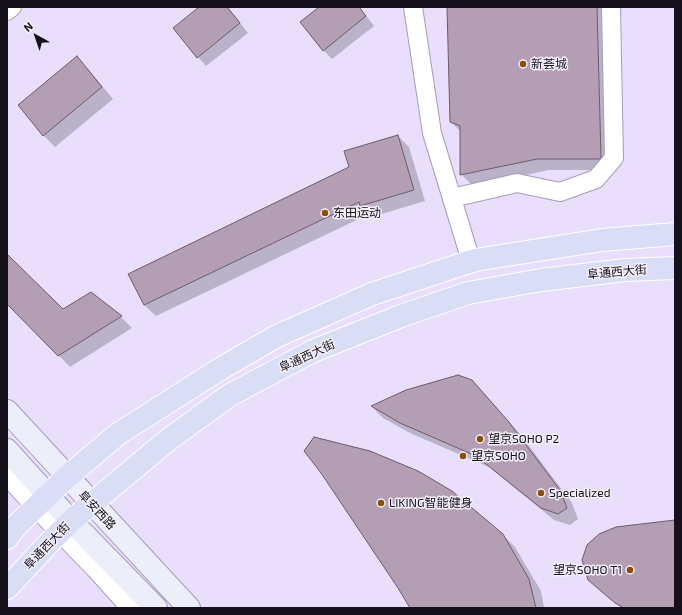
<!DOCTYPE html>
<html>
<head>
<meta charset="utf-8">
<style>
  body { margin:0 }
  #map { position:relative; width:682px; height:615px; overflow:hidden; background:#e9dffc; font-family:"Exo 2",sans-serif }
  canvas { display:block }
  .frame { position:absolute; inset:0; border:8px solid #15111b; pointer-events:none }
  .north { position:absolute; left:16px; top:16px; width:40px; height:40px; -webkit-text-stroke:3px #f3effb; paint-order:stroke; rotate:320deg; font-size:11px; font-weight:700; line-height:16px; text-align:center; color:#15111b }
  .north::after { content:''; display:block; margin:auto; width:14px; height:18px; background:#15111b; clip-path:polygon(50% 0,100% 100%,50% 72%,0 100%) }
</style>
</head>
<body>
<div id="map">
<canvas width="682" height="615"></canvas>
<div class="frame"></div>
<div class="north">N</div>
</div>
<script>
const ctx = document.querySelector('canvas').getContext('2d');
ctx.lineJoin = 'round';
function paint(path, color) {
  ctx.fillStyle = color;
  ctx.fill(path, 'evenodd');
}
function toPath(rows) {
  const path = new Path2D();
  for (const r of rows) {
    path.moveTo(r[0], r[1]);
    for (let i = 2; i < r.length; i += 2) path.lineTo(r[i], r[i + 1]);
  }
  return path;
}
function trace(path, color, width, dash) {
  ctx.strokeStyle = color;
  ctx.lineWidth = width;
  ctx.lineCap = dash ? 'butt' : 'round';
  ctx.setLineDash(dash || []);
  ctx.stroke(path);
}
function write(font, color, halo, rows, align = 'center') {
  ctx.font = font + ' "Exo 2","Noto Sans SC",sans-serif';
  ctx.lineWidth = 3;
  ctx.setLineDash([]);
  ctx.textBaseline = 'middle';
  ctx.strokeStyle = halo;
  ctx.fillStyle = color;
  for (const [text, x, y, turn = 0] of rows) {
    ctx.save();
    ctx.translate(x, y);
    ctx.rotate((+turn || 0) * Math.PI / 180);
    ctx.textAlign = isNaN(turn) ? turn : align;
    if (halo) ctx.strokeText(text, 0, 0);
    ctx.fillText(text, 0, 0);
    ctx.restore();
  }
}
const shadow = toPath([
  [201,7,228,7,248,33,206,66,174,29],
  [320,7,359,7,374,26,332,59,324,51,301,22],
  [448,7,607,7,611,170,549,170,473,186,461,174,461,132,451,122],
  [77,58,88,69,113,99,55,147,44,136,19,105],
  [398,136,409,147,425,201,372,217,369,214,156,316,144,305,130,274,350,168],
  [7,256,62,310,91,293,121,317,132,328,70,367,7,302],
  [472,380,520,434,572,503,578,519,570,525,554,520,489,467,412,434,383,418,372,407],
  [675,522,675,608,621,608,589,579],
  [503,535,515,547,541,591,544,608,411,608]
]);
const building = toPath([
  [199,7,227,7,240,23,197,58,173,28,199,7],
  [319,7,359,7,366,16,323,51,300,22,319,7],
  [447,7,597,7,601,157,600,159,537,159,460,175,460,126,450,122,447,7],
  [77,56,102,87,43,136,18,105,77,56],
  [398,135,414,190,360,206,359,202,144,305,128,274,349,167,344,151,398,135],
  [7,254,63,309,91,292,122,316,58,356,7,304,7,254],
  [458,375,472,380,508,421,560,490,567,508,558,514,541,508,476,456,400,423,371,406,406,390,458,375],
  [314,437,370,451,418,471,452,491,503,534,529,579,536,608,410,608,398,588,321,473,304,451,314,437],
  [675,520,675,608,624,608,615,603,588,580,582,560,587,545,599,534,616,527,675,520]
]);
const minor = toPath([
  [413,7,432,133,471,261],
  [7,11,12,7],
  [452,198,517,183,560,192,596,179,614,158,611,7]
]);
const tertiary = toPath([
  [7,473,37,506,97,568,133,608]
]);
const secondary = toPath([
  [7,411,189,608],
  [7,450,71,521,156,608]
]);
const primary = toPath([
  [7,538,16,526,67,477,118,434,220,369,277,336,372,294,475,260,602,240,675,234],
  [7,588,48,544,71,521,168,440,230,395,313,351,401,316,468,293,541,280,625,270,675,268]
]);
const markers = [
  [523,64,4,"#894f05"],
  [325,213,4,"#894f05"],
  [480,439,4,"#894f05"],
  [463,456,4,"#894f05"],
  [541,493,4,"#894f05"],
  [381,503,4,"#894f05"],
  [630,570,4,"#894f05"]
];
const poiNames = [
  ["新荟城",531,64],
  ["东田运动",333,213],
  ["望京SOHO P2",488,439],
  ["望京SOHO",471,456],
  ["Specialized",549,493],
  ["LIKING智能健身",389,503],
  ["望京SOHO T1",622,570,"right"]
];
const streetNames = [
  ["阜通西大街",617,272,-5],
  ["阜通西大街",307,356,-25],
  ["阜安西路",97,510,47],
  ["阜通西大街",47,546,-46]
];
paint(shadow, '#0003');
paint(building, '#b49eb4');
trace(building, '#6d596d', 1);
trace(minor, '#a69cb8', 20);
trace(tertiary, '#a69cb8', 24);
trace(secondary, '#a69cb8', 24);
trace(primary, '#fff', 24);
trace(minor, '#fff', 18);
trace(tertiary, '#fff', 22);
trace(secondary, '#eceefa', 22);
trace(primary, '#d9ddf5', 22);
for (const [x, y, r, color] of markers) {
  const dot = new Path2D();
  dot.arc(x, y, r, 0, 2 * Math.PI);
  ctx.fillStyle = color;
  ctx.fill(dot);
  trace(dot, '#f3effb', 1.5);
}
write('12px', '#15111b', '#f3effb', poiNames, 'left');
write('12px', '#15111b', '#f3effb', streetNames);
</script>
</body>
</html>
